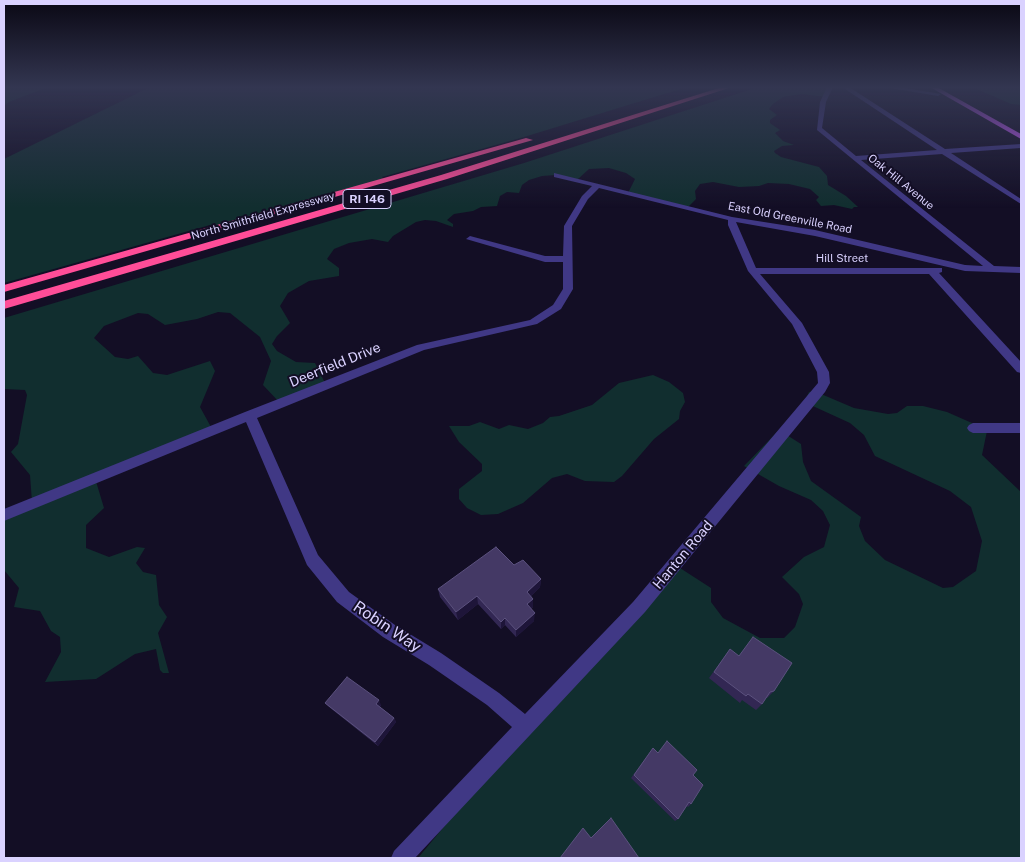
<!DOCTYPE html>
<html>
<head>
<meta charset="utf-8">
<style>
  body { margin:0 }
  #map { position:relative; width:1025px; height:862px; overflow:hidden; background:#130e25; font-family:"Public Sans",sans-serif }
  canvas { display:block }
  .frame { position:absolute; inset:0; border:5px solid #dad2ff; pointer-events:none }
</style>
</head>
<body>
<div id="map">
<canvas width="1025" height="862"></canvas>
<div class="frame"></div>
</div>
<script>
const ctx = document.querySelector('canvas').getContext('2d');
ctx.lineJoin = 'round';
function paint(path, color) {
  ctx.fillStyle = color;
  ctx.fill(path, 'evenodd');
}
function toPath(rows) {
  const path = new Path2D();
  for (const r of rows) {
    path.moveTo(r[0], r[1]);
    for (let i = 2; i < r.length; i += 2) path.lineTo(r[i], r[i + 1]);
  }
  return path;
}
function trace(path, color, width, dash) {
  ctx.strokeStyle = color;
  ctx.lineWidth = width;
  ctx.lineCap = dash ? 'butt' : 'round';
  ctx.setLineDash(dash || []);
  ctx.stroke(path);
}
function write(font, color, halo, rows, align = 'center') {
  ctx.font = font + ' "Public Sans",sans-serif';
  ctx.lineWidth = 4;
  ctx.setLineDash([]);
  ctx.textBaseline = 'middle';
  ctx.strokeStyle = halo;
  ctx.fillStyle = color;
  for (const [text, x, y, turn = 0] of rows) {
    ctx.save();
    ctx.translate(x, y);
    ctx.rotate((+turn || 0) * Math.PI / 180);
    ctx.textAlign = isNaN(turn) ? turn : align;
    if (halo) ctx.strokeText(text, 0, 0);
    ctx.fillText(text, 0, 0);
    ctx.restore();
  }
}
const green = toPath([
  [4,87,48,87,9,102,4,106],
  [150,87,508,87,526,89,533,87,687,87,524,137,382,177,384,180,212,228,210,225,4,283,4,159],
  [758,87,831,87,825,97,802,94,783,97,773,104,769,109,777,115,770,120,770,123,780,130,775,133,783,141,794,145,782,146,774,151,775,153,781,157,819,167,827,176,828,185,846,196,858,207,854,207,852,209,834,205,821,206,816,200,819,197,810,189,789,184,768,183,759,186,739,187,713,182,700,184,695,191,696,199,687,208,628,193,635,179,626,173,609,168,589,169,577,180,556,175,542,176,529,180,522,185,519,193,507,192,500,196,497,206,481,207,473,211,454,214,447,220,453,224,453,227,436,221,425,220,416,222,393,236,388,242,372,239,349,243,334,249,327,259,339,268,339,276,309,281,288,293,280,306,290,323,277,336,272,344,277,351,296,362,315,363,326,385,280,403,263,385,271,361,260,337,230,313,218,312,197,319,165,325,148,314,138,313,104,326,94,338,115,357,128,359,138,356,153,373,167,375,210,361,215,371,200,407,211,427,95,478,104,508,86,525,86,548,109,557,137,547,145,548,136,563,143,572,156,575,159,605,167,617,158,633,169,673,163,673,160,670,156,649,135,654,96,679,45,682,61,652,60,637,51,631,40,611,14,607,19,588,4,570,4,515,32,502,30,475,11,452,18,444,27,395,25,390,4,389,4,318,524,163],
  [972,87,1021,87,1021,105,1011,104],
  [653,375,669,382,683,393,685,402,680,411,679,419,654,439,622,476,614,482,585,481,567,474,552,478,523,503,498,514,481,515,467,508,459,499,459,489,482,471,482,464,459,442,449,426,469,426,480,422,499,429,509,425,528,429,543,423,550,417,559,416,592,405,619,383],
  [814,391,854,408,888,414,897,413,907,406,923,406,947,412,981,427,987,431,982,455,1021,492,1021,858,418,858,525,729,680,568,711,588,711,602,723,618,760,638,784,638,795,627,803,604,799,594,782,577,804,557,824,547,830,525,823,511,811,500,779,486,744,466,777,432,782,432,801,444,803,462,811,481,861,517,859,526,865,541,885,560,943,588,953,587,976,571,982,541,971,507,950,491,875,456,864,435,850,423,804,402,809,392]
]);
const minor = toPath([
  [827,87,833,87,826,102,822,128,856,156,937,150,842,87,849,87,945,149,1021,144,1021,148,951,153,1021,199,1021,204,942,154,861,160,994,266,1021,267,1021,273,965,271,815,236,736,222,756,268,942,268,942,272,939,273,1021,362,1021,373,1017,372,929,274,760,274,802,323,829,372,830,383,825,392,645,612,415,858,391,858,394,851,512,727,487,705,429,665,383,637,337,602,307,565,246,422,4,521,4,509,245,412,417,345,530,320,553,305,563,289,563,262,545,262,466,239,470,236,545,256,563,256,564,226,582,196,592,186,554,177,554,173,732,217,815,230,965,265,983,266,817,130,820,102,827,87],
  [599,188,728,220,728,225,748,271,792,324,817,372,818,383,633,602,525,714,499,693,441,653,395,625,349,592,318,555,257,418,424,350,537,324,561,309,573,289,572,226,588,199,599,188],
  [884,87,900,87,941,94,938,96,884,87],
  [973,423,1021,423,1021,433,973,433,969,431,967,428,969,425,973,423]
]);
const major = toPath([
  [930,87,937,87,1021,134,1021,139,930,87]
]);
const highway = toPath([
  [722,87,732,87,447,179,4,309,4,301,441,175,722,87],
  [526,138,533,140,4,292,4,285,526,138]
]);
const wall = toPath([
  [514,565,541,579,540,587,531,596,533,599,533,607,531,609,534,621,516,637,505,625,501,629,478,604,458,620,440,597,438,589],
  [730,649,774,691,767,698,766,698,762,704,756,710,742,700,740,703,709,678],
  [325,703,381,705,380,707,394,718,396,722,378,746,329,707],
  [653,748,658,753,693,775,691,804,688,807,687,806,678,819,675,821,631,778]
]);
const shadedWall = toPath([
  [541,579,540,587,527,600,527,592],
  [477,596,478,604,458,620,456,612],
  [533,599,533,607,527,612,527,604],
  [535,613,534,621,516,637,516,630],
  [505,618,505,625,501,629,501,622],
  [379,700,381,705,379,708,376,704],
  [394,718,396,722,378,746,375,742]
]);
const building = toPath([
  [496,547,514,565,523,560,541,579,527,592,533,599,527,604,535,613,516,630,505,618,501,622,477,596,456,612,438,589,496,547],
  [753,637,792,663,774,691,770,692,762,704,748,694,746,696,714,672,730,649,739,656,753,637],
  [347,677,379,700,376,704,394,718,375,742,325,703,347,677],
  [667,741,697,770,693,775,703,785,691,804,689,802,678,819,634,775,653,748,658,753,667,741],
  [611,818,639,858,560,858,583,828,591,838,611,818]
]);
const farStreetnames = [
  ["Oak Hill Avenue",901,182,39],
  ["North Smithfield Expressway",263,216,-16],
  ["East Old Greenville Road",790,218,11],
  ["Hill Street",842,259]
];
const shields = [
  [367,199,48]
];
const shieldNames = [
  ["RI 146",367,199]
];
const streetNames = [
  ["Deerfield Drive",335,365,-22],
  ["Hanton Road",683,555,-50]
];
const nearStreetnames = [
  ["Robin Way",387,627,34]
];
paint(green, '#112e2f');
paint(minor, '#403885');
paint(major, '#cb59ff');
paint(highway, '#ff4d98');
paint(wall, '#322753');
paint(shadedWall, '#1e1539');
paint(building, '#443965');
trace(building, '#5b517e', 1);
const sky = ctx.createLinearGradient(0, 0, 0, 208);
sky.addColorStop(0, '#0a0814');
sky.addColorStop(0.42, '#333651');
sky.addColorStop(1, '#33365100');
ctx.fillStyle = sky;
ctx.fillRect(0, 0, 1025, 208);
write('11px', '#dad2ff', '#130e25', farStreetnames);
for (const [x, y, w] of shields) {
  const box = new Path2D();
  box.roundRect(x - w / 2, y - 9.5, w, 19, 4);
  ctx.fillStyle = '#130e25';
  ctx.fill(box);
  trace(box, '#dad2ff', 1);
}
write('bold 12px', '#dad2ff', null, shieldNames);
write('14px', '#dad2ff', '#130e25', streetNames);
write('16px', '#dad2ff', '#130e25', nearStreetnames);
</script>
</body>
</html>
